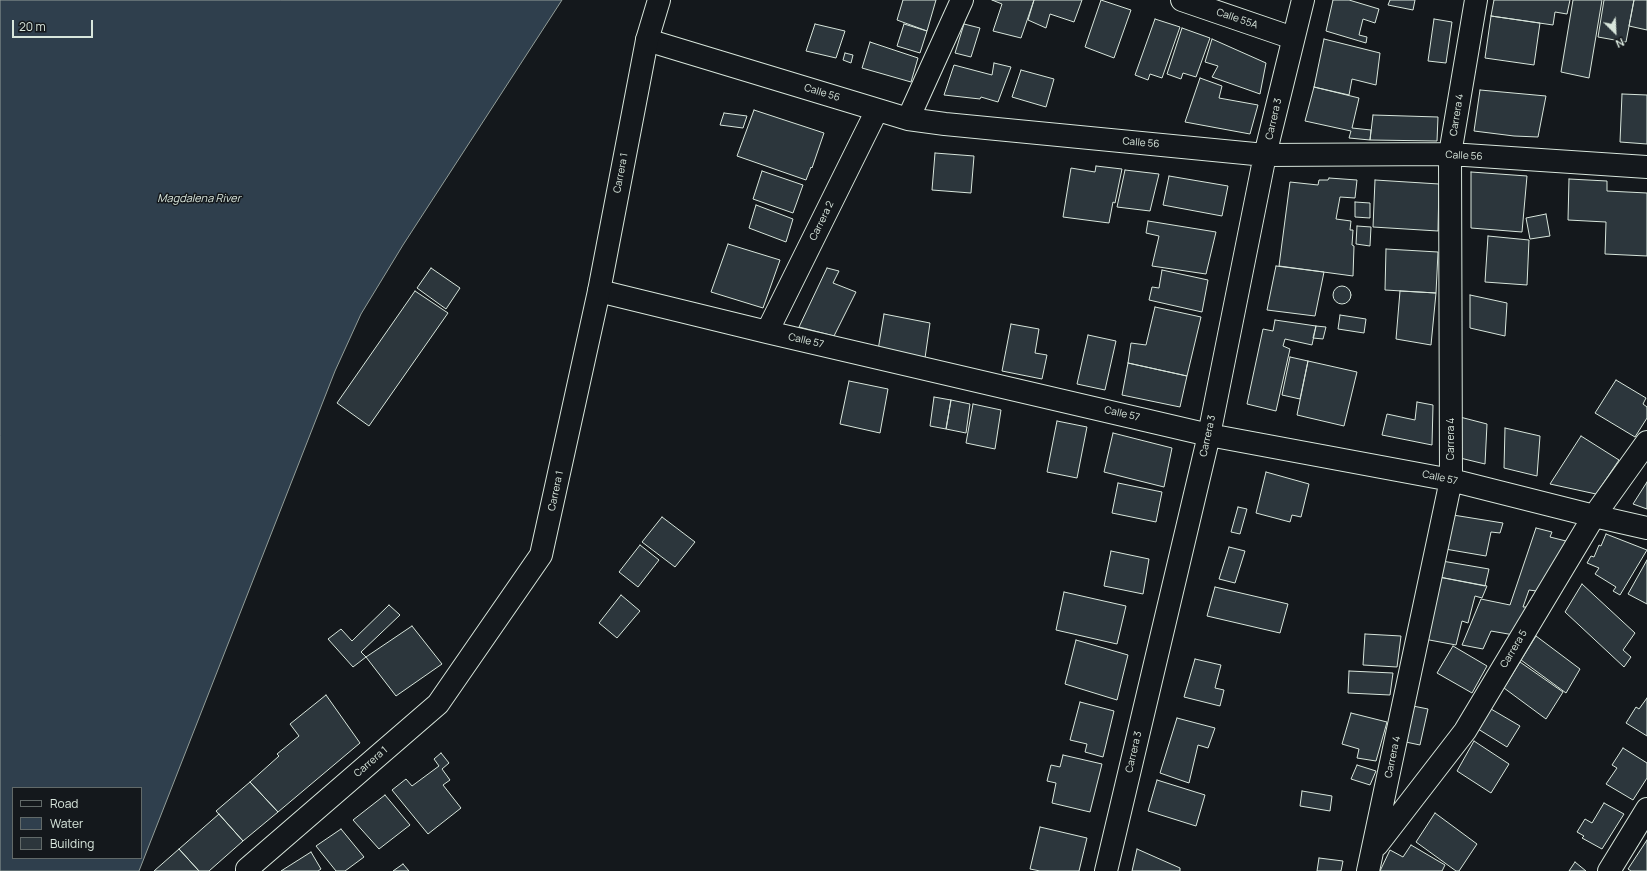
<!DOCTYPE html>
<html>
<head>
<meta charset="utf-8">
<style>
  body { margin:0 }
  #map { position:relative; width:1647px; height:871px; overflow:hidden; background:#14181c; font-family:Manrope,sans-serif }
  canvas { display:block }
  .legend { position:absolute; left:12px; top:787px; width:130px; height:72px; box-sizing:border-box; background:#14181c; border:1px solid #626a69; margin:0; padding:5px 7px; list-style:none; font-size:12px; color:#d8e6dc }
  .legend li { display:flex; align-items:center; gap:8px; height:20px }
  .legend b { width:20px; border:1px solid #626a69 }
  .north { position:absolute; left:1595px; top:12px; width:40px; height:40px; -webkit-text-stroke:3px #14181c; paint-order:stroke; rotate:156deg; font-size:11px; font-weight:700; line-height:16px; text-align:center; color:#d8e6dc }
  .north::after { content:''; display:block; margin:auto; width:14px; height:18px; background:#d8e6dc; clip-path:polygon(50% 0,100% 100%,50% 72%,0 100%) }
  .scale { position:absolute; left:12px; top:20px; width:81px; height:18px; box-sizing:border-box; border:2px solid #d8e6dc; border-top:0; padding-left:5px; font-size:12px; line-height:14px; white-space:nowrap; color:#d8e6dc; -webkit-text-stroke:3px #14181c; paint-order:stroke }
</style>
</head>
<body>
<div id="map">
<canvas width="1647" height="871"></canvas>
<ul class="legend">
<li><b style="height:5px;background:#14181c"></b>Road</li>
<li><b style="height:11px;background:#2f3f4d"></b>Water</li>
<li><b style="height:11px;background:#2c363c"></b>Building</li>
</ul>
<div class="north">N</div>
<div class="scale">20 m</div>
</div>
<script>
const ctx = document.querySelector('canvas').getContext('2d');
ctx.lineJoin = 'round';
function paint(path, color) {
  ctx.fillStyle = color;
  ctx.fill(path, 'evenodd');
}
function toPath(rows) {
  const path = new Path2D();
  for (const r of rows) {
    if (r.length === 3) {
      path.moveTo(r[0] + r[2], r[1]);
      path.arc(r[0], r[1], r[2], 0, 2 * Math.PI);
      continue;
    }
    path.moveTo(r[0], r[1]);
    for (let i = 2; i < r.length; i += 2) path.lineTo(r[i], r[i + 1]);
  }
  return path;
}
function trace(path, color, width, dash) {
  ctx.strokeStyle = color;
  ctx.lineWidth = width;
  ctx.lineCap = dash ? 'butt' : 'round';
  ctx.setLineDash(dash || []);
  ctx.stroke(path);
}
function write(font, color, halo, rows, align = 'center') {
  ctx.font = font + ' Manrope,sans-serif';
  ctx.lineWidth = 3;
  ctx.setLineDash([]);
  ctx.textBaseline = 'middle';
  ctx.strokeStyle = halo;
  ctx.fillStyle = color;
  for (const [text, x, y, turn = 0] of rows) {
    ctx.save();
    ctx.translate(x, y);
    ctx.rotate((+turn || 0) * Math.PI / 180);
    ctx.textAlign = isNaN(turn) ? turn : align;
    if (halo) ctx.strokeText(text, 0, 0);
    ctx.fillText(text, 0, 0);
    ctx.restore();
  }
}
const water = toPath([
  [0,0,562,0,403,245,361,314,335,371,139,871,0,871,0,0],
  [13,788,141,788,141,858,13,858,13,788]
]);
const building = toPath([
  [903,0,936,0,927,31,897,20,903,0],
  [992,0,1034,0,1021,38,993,31,1002,4,992,0],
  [1034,0,1082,0,1074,22,1050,14,1046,28,1028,20,1034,0],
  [1101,0,1131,10,1114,58,1085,47,1101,0],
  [1333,0,1349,0,1379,9,1375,23,1363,19,1359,35,1367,37,1366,43,1326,31,1333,0],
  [1390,0,1415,0,1413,10,1388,5,1390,0],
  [1494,0,1570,0,1567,14,1555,12,1553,25,1491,16,1494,0],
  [1573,0,1602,0,1589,78,1561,72,1573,0],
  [1604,0,1634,0,1626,42,1598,37,1604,0],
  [1634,0,1647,0,1647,30,1629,26,1634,0],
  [1491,16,1540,23,1534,65,1485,58,1491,16],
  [1155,19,1180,27,1162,78,1150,74,1148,80,1135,75,1155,19],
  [1434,19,1452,22,1446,63,1428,61,1434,19],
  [815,24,845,31,836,58,806,51,815,24],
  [904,24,927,31,920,53,897,46,904,24],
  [964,24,980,28,971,57,955,53,964,24],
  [1182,28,1210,38,1196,77,1183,73,1181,79,1167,74,1182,28],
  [1212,39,1266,63,1260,94,1212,77,1218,66,1205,62,1212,39],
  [1324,39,1380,53,1376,85,1352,79,1349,95,1314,87,1324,39],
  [870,42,918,58,911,82,862,68,870,42],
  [845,53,853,55,851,63,843,60,845,53],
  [994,63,1011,67,998,102,981,97,980,99,944,95,954,65,992,75,994,63],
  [1021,70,1054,79,1046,107,1012,97,1021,70],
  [1200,78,1222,86,1219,98,1258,105,1250,134,1185,122,1200,78],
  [1314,87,1359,98,1352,128,1371,130,1370,140,1349,138,1351,131,1305,121,1314,87],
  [1480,90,1546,96,1538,137,1514,136,1474,131,1480,90],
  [1622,94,1647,95,1647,144,1620,142,1622,94],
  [754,110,824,133,812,168,811,167,806,180,737,156,754,110],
  [724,113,747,116,743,128,720,125,724,113],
  [1373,115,1438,117,1437,141,1370,140,1373,115],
  [935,153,974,156,971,193,932,190,935,153],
  [1096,166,1122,169,1115,203,1113,202,1109,223,1063,217,1071,168,1095,172,1096,166],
  [1125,170,1159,174,1150,211,1117,207,1125,170],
  [762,171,803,185,793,213,753,199,762,171],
  [1471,172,1527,176,1522,232,1471,228,1471,172],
  [1169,176,1228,186,1222,216,1163,205,1169,176],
  [1329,178,1357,180,1355,198,1340,197,1336,219,1351,221,1350,230,1353,230,1352,245,1354,246,1353,276,1279,266,1290,182,1318,185,1319,180,1328,180,1329,178],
  [1569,179,1607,181,1607,191,1647,193,1647,256,1605,254,1606,222,1568,220,1569,179],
  [1375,180,1439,184,1438,231,1373,227,1375,180],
  [1355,202,1370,203,1370,218,1355,217,1355,202],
  [756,205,793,219,786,242,749,228,756,205],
  [1546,214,1550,236,1530,239,1526,218,1546,214],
  [1148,221,1216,232,1206,274,1152,266,1159,236,1146,233,1148,221],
  [1357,226,1371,227,1370,246,1356,244,1357,226],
  [1488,236,1529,240,1527,285,1485,282,1488,236],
  [728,244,780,260,763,308,711,292,728,244],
  [1386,249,1438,252,1436,293,1385,290,1386,249],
  [1276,266,1324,272,1315,316,1267,310,1276,266],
  [431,268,460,288,446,309,417,288,431,268],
  [827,268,839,271,833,283,856,292,834,336,799,327,827,268],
  [1162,270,1208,280,1202,312,1149,300,1152,287,1159,288,1162,270],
  [1342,295,9],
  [415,291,448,313,369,426,337,403,415,291],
  [1400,291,1436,293,1431,345,1396,339,1400,291],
  [1470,295,1507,303,1505,336,1470,328,1470,295],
  [1155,307,1201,317,1187,376,1128,363,1131,343,1146,345,1155,307],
  [884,314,930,323,925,358,878,350,884,314],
  [1340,315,1366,319,1364,333,1338,329,1340,315],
  [1275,320,1316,326,1312,345,1285,339,1283,346,1290,349,1276,411,1247,404,1263,329,1273,331,1275,320],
  [1011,324,1039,329,1035,353,1047,355,1042,379,1002,371,1011,324],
  [1316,326,1326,327,1323,339,1313,338,1316,326],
  [1088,335,1116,341,1105,390,1077,384,1088,335],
  [1290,357,1308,361,1300,399,1282,395,1290,357],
  [1308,361,1357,372,1344,426,1297,415,1308,361],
  [1128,363,1187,376,1180,407,1122,395,1128,363],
  [1616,380,1646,398,1643,404,1647,407,1647,418,1635,437,1595,413,1616,380],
  [849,381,888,389,880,433,840,424,849,381],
  [934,397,951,400,946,429,930,426,934,397],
  [951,400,970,404,966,433,946,429,951,400],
  [1417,402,1433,405,1432,445,1382,435,1387,414,1415,420,1417,402],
  [973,404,1001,410,995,449,966,443,973,404],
  [1460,417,1487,424,1485,464,1456,457,1460,417],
  [1057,421,1087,427,1077,478,1047,472,1057,421],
  [1505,428,1540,436,1537,476,1504,468,1505,428],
  [1113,433,1172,448,1164,487,1104,472,1113,433],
  [1581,436,1619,460,1596,494,1550,484,1581,436],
  [1266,472,1309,484,1301,517,1292,515,1290,522,1256,513,1266,472],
  [1647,482,1647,509,1633,504,1647,482],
  [1118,483,1162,492,1156,522,1112,513,1118,483],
  [1238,507,1247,509,1240,534,1231,532,1238,507],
  [1453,515,1503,523,1500,533,1491,532,1486,556,1445,549,1453,515],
  [662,517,695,542,675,567,642,542,662,517],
  [1536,528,1552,532,1550,537,1566,541,1552,581,1544,592,1529,590,1523,607,1526,607,1514,635,1491,631,1483,649,1462,645,1481,599,1510,605,1536,528],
  [1606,534,1647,550,1620,595,1613,591,1616,587,1595,574,1599,568,1587,563,1591,556,1594,557,1599,545,1601,546,1606,534],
  [640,545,659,560,638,587,619,572,640,545],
  [1229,547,1245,551,1235,583,1219,579,1229,547],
  [1111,551,1149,559,1143,594,1104,586,1111,551],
  [1647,560,1647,604,1628,594,1647,560],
  [1442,561,1489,569,1485,586,1439,577,1442,561],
  [1439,577,1487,586,1482,598,1475,596,1468,623,1462,621,1456,645,1424,639,1439,577],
  [1582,584,1635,633,1623,650,1631,657,1624,667,1565,612,1582,584],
  [1215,587,1288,604,1280,633,1207,616,1215,587],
  [1064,592,1126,606,1117,644,1056,630,1064,592],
  [621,595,640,611,617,638,599,623,621,595],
  [389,605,400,615,361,652,366,657,353,667,328,639,341,629,352,641,389,605],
  [412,626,442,664,396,696,366,657,412,626],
  [1365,634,1401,636,1397,667,1363,665,1365,634],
  [1536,636,1580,669,1566,693,1521,660,1536,636],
  [1076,640,1128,655,1117,700,1065,684,1076,640],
  [1453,646,1487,666,1472,693,1437,673,1453,646],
  [1195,659,1221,665,1215,688,1224,690,1220,706,1184,697,1195,659],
  [1520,662,1563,692,1546,719,1504,688,1520,662],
  [1349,671,1393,673,1390,695,1348,693,1349,671],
  [326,695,360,743,278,812,250,782,279,756,277,754,299,736,290,724,326,695],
  [1647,698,1647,736,1626,723,1636,707,1639,709,1647,698],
  [1080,702,1114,711,1103,757,1085,752,1087,744,1070,740,1080,702],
  [1408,705,1428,709,1420,745,1401,741,1408,705],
  [1491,709,1520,726,1507,747,1478,729,1491,709],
  [1351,713,1387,722,1376,761,1357,758,1359,749,1342,744,1351,713],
  [1177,718,1215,728,1208,748,1198,745,1189,783,1160,773,1177,718],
  [1474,741,1509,764,1491,793,1457,771,1474,741],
  [1623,748,1647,763,1647,778,1633,800,1606,784,1617,768,1612,765,1623,748],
  [441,753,449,763,442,769,450,780,443,785,461,808,428,834,392,790,406,779,412,786,439,766,434,759,441,753],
  [1063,755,1102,764,1090,812,1052,803,1056,783,1047,781,1051,765,1060,767,1063,755],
  [1357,765,1376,771,1370,785,1351,779,1357,765],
  [1157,780,1205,795,1196,826,1148,811,1157,780],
  [250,782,278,812,243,841,216,811,250,782],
  [1302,791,1332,796,1330,811,1300,806,1302,791],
  [385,795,410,825,379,849,353,820,385,795],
  [1604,803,1624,814,1602,849,1582,838,1584,836,1577,832,1585,819,1592,823,1604,803],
  [1435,813,1477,844,1459,871,1456,871,1416,842,1435,813],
  [219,814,243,841,209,871,199,871,179,849,219,814],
  [1040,827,1087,838,1079,871,1040,871,1030,869,1040,827],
  [341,829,364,857,345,871,336,871,316,846,341,829],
  [1647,840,1647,871,1631,871,1628,869,1647,840],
  [1411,845,1445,865,1442,871,1380,871,1390,850,1403,857,1411,845],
  [179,849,199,871,154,871,179,849],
  [1137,849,1180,868,1180,871,1132,871,1137,849],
  [311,852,321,869,318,871,281,871,311,852],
  [1319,858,1343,861,1341,871,1317,871,1319,858],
  [1575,862,1586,871,1569,871,1575,862],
  [403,864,409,871,393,871,403,864]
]);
const minor = toPath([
  [1182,0,1293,38],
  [647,40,908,119,945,124,1265,155,1450,154,1647,167],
  [908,119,962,0],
  [599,291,767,332,1209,435,1451,480,1594,516,1647,528],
  [767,332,877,110],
  [1377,845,1465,731,1594,516,1647,442],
  [1106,871,1209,435,1265,155,1303,0],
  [1368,871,1451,480,1450,154,1476,0],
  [1609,871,1647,809]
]);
const trunk = toPath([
  [247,871,247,869,438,704,541,555,599,291,647,40,659,0]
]);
const streetNames = [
  ["Calle 55A",1237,19,19],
  ["Calle 56",822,93,17],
  ["Carrera 4",1457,115,-81],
  ["Carrera 3",1274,119,-77],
  ["Calle 56",1141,143,5],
  ["Calle 56",1464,156,3],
  ["Carrera 1",621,173,-79],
  ["Carrera 2",822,221,-64],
  ["Calle 57",806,341,13],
  ["Calle 57",1122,414,13],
  ["Carrera 3",1208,436,-78],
  ["Carrera 4",1451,439,-90],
  ["Calle 57",1440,478,12],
  ["Carrera 1",556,491,-78],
  ["Carrera 5",1514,649,-59],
  ["Carrera 3",1134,752,-77],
  ["Carrera 4",1393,757,-78],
  ["Carrera 1",371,762,-41]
];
const waterNames = [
  ["Magdalena River",199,199]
];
paint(water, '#2f3f4d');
trace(water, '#939e99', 1);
paint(building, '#2c363c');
trace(building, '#d8e6dc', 1);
trace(minor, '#d8e6dc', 24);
trace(trunk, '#d8e6dc', 24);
trace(minor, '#14181c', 22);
trace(trunk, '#14181c', 22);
write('10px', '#d8e6dc', '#14181c', streetNames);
write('italic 11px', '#d8e6dc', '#14181c', waterNames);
</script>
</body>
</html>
